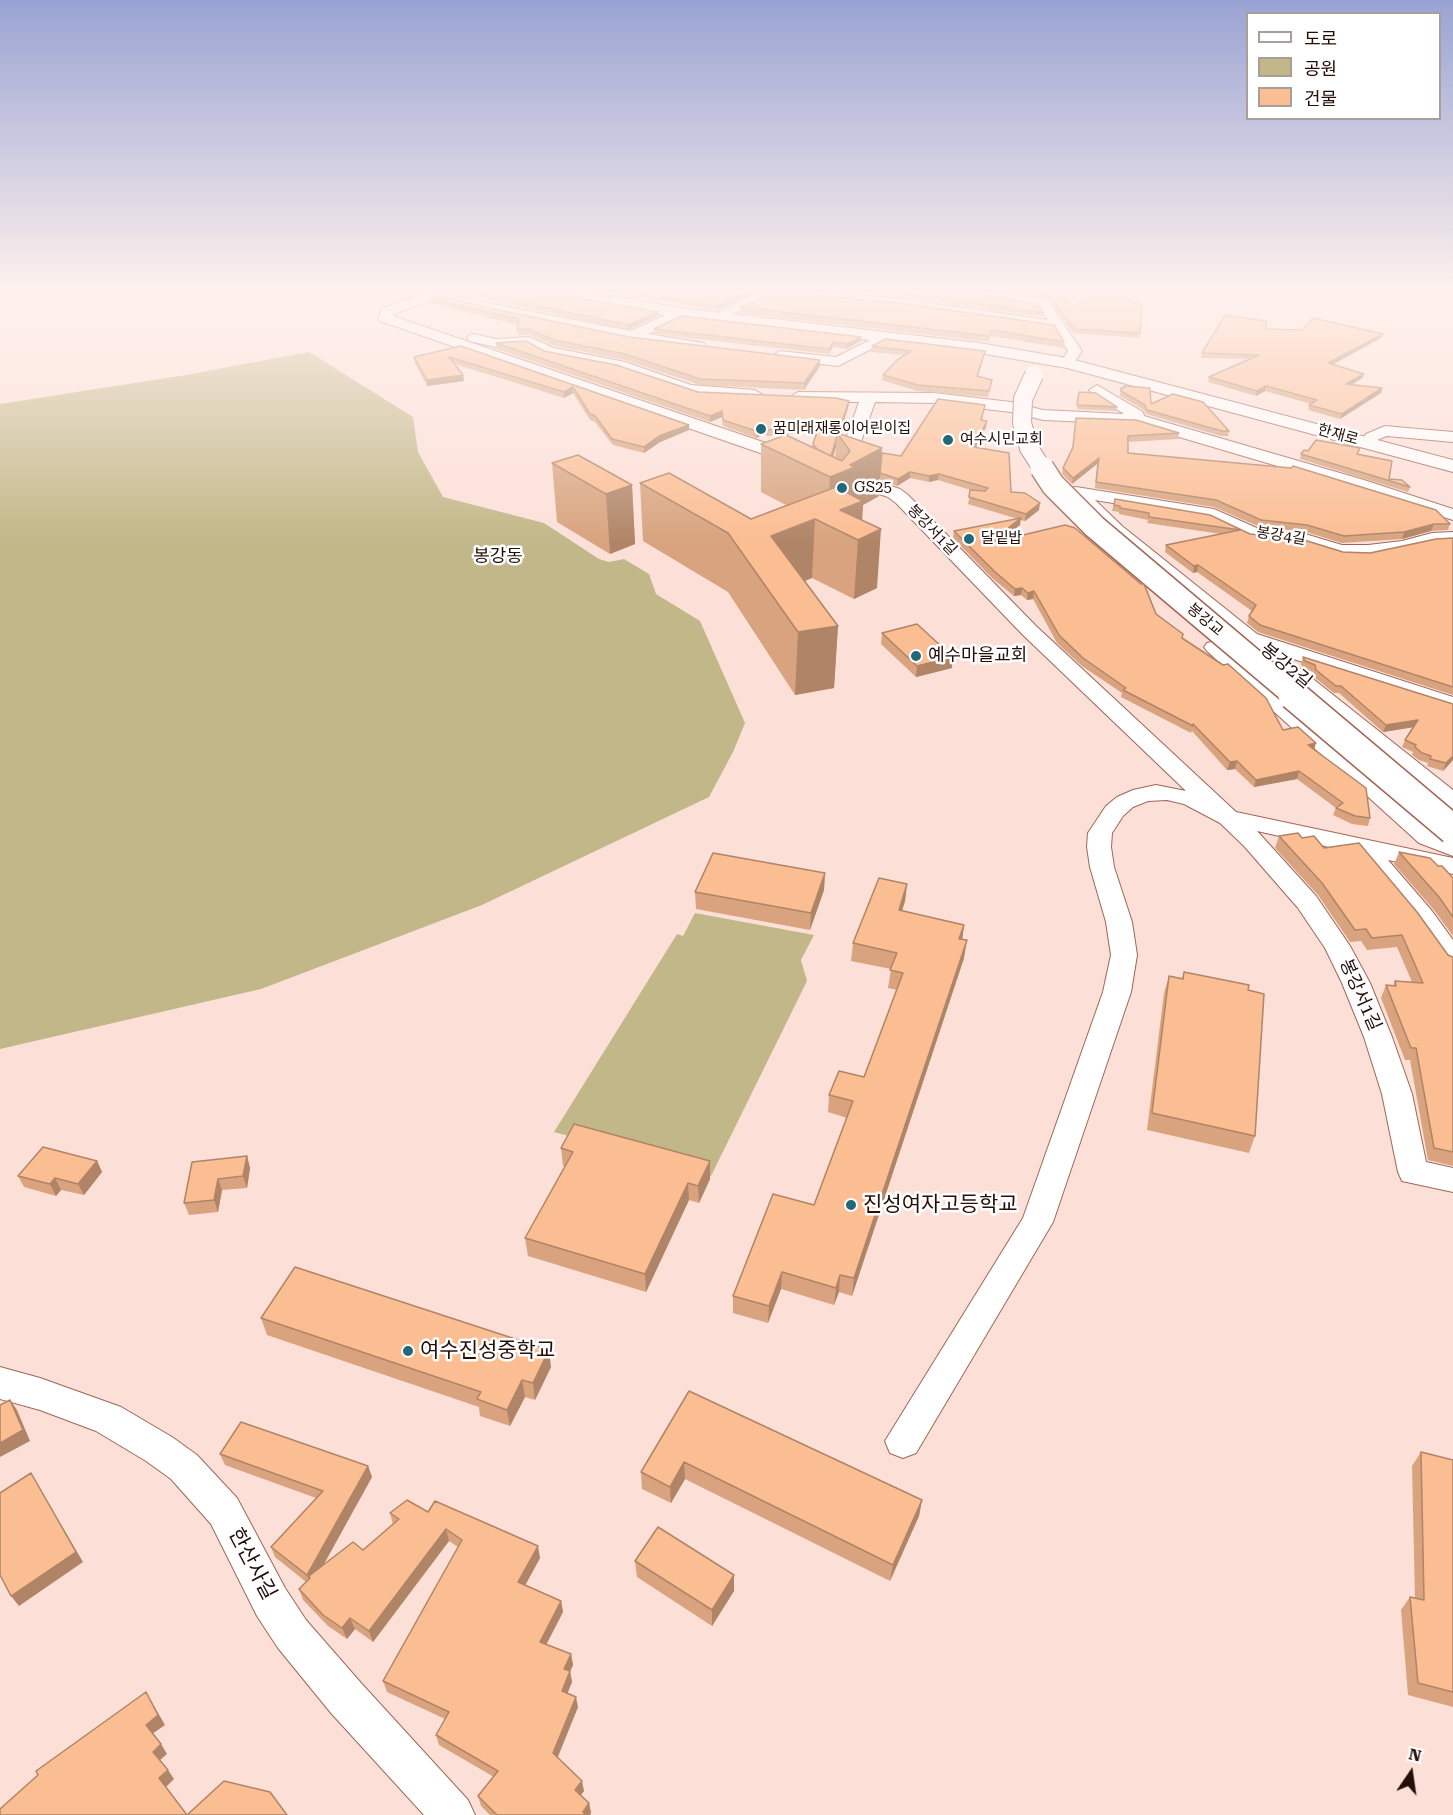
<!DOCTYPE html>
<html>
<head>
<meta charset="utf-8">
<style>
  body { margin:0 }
  #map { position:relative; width:1453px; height:1815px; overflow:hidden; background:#fce0d8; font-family:"Roboto Serif","Noto Sans KR",serif }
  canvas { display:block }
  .legend { position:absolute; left:1246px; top:12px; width:195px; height:108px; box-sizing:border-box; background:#fff; border:2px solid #a89f9c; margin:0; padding:8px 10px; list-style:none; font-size:18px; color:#250e08 }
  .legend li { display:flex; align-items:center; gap:12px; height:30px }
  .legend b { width:30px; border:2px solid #a89f9c }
  .north { position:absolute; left:1381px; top:1743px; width:60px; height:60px; -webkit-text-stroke:4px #fff; paint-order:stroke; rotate:13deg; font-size:16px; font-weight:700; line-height:24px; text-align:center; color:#250e08 }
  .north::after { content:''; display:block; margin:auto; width:21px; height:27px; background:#250e08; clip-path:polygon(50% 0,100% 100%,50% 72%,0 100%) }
</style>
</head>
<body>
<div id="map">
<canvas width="1453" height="1815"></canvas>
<ul class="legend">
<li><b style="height:8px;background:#fff"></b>도로</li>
<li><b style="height:16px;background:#c2b788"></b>공원</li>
<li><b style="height:16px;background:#fbbd92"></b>건물</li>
</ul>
<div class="north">N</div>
</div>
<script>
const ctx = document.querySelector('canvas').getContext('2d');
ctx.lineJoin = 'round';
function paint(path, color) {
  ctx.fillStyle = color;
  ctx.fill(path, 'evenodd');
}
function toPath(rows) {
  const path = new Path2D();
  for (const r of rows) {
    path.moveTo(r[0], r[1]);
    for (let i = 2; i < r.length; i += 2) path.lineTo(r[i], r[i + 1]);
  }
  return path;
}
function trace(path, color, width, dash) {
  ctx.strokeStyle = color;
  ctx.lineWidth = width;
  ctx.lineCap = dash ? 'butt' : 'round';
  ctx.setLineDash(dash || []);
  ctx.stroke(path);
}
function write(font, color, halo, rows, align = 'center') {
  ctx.font = font + ' "Roboto Serif","Noto Sans KR",serif';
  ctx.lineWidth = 5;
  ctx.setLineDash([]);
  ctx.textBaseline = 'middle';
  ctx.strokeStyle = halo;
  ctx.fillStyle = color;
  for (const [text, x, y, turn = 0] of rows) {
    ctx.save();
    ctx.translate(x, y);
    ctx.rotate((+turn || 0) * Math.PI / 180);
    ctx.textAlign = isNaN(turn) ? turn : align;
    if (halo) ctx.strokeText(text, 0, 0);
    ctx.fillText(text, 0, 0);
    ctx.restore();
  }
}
const green = toPath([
  [309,352,413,417,418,452,443,497,544,523,599,559,609,562,624,559,649,574,656,594,700,621,745,723,733,752,709,797,482,905,261,989,0,1049,0,404,186,375],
  [695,913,814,935,801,960,807,981,711,1176,554,1132,677,934,683,936]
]);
const minor = toPath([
  [433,290,453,290,447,295,631,331,676,310,686,310,688,313,686,316,648,334,704,343,706,346,704,349,630,341,586,332,444,301,442,298,444,296,394,314,393,316,801,455,803,459,795,464,789,463,380,321,378,318,383,308,433,290],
  [764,290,810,290,900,299,1048,320,1038,306,966,294,960,290,992,290,1043,299,1048,300,1082,351,1076,360,1066,360,1064,357,1068,351,1054,329,900,307,776,295,730,315,725,316,718,312,764,290],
  [886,332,893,336,891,339,838,366,780,359,773,355,780,351,836,357,886,332],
  [474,334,496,339,529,337,554,348,625,362,691,385,755,390,763,395,755,400,689,394,617,369,545,355,527,345,496,347,469,341,467,338,469,335,474,334],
  [1097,385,1143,412,1144,416,1364,480,1453,509,1453,520,1352,488,1135,424,1043,420,1011,412,934,403,875,402,850,473,900,489,908,495,1036,626,1236,812,1453,858,1453,874,1388,860,1432,911,1453,940,1453,969,1444,966,1414,923,1356,853,1257,831,1316,896,1350,946,1370,983,1392,1037,1412,1094,1426,1162,1453,1168,1453,1192,1402,1181,1398,1172,1382,1094,1364,1037,1342,983,1325,948,1298,908,1244,846,1220,823,1184,804,1167,800,1148,801,1133,807,1123,816,1112,833,1111,847,1114,867,1132,922,1137,955,1131,992,1053,1222,916,1453,903,1458,890,1453,885,1441,1023,1218,1103,992,1111,955,1106,922,1090,867,1087,847,1088,833,1106,806,1117,797,1133,790,1156,785,1186,791,1022,634,896,503,888,497,840,481,834,472,859,402,798,402,790,397,798,392,934,393,1011,402,1043,410,1124,414,1092,393,1089,390,1097,385],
  [1385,426,1453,432,1453,442,1387,436,1372,442,1364,437,1366,434,1385,426],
  [1076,487,1214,509,1259,529,1305,534,1342,545,1368,545,1402,541,1432,533,1453,532,1453,542,1433,543,1404,551,1368,557,1341,556,1303,544,1249,538,1209,519,1095,500,1122,526,1257,634,1453,697,1453,710,1284,656,1453,790,1453,809,1445,807,1248,646,1229,650,1437,833,1453,839,1453,856,1419,843,1207,651,1204,647,1207,643,1236,637,1110,534,1070,496,1067,492,1070,488,1076,487],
  [0,1367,40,1378,121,1407,172,1437,197,1455,237,1498,285,1588,306,1620,361,1683,468,1800,475,1815,424,1815,331,1713,278,1648,257,1616,211,1524,171,1479,146,1461,96,1431,40,1410,0,1399,0,1367]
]);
const tertiary = toPath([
  [542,290,580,290,681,308,979,343,1067,358,1453,460,1453,472,1067,368,979,353,681,318,550,295,542,290]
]);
const tertiaryBridgeFar2 = toPath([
  [1034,375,1023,399,1022,423,1029,448,1043,470]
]);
const tertiaryBridgeFar1 = toPath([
  [1042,468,1053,485,1095,527,1295,696]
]);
const tertiaryBridge = toPath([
  [1293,695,1453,830]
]);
const wall = toPath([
  [454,290,545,290,549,293,658,312,658,316,628,330,454,292],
  [596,290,758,290,717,310],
  [837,290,964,290,966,292,1044,313,1043,317,900,297],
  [1007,290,1056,290,1073,305,1140,333,1140,338,1073,333,1048,298],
  [776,292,1064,342,1064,348,991,336,989,342,741,313,741,307],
  [429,298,494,309,629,337,820,360,820,366,804,390,700,385,625,360,555,346,530,335,518,335,518,325,429,303],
  [654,329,861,341,847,349,833,347,829,354,654,334],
  [1266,329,1383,334,1381,338,1332,365,1362,378,1352,385,1382,388,1381,393,1340,419,1308,410,1309,405,1311,404,1265,391,1256,396,1208,382,1209,377,1249,359,1201,358,1202,353],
  [496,343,544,351,698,392,849,401,848,408,840,434,882,453,901,456,984,411,982,420,986,427,976,447,1011,492,1039,510,1025,521,1020,520,1020,525,1000,541,1156,614,1283,730,1314,750,1370,818,1368,826,1352,824,1333,815,1336,808,1297,779,1254,787,1235,769,1227,770,1192,731,1191,733,1121,697,1122,693,1082,666,1057,643,1033,599,1027,600,1021,595,1014,596,993,579,953,538,954,531,1018,519,968,504,971,490,938,480,929,482,910,478,897,486,880,480,879,496,863,505,862,520,877,588,854,599,812,578,804,581,838,626,834,688,795,695,728,592,643,541,640,483,751,519,786,505,761,492,761,444,812,447,813,444,817,430,784,435,767,436,765,434,756,438,723,426,722,417,710,422,497,349],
  [836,447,835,458,833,457],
  [461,346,689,430,660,442,644,453,613,445,595,422,590,420,573,393,564,398,455,364,463,375,464,381,427,386,415,363,414,357],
  [872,346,984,356,978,376,992,380,988,397,917,391,882,380,883,375,904,355,871,352],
  [1121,388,1151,404,1229,431,1228,436,1221,436,1146,414,1144,410,1120,396],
  [1079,392,1117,407,1116,411,1077,409],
  [1076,418,1179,433,1178,439,1128,442,1128,453,1450,524,1448,530,1431,531,1402,539,1342,543,1306,532,1260,527,1214,507,1095,488,1097,464,1072,484,1062,474,1063,468,1073,448],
  [1308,451,1358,454,1389,479,1410,487,1408,492,1300,459,1301,454],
  [552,463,632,485,635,544,610,554,557,522],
  [1115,499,1210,515,1250,534,1343,552,1370,553,1453,538,1453,695,1258,632,1247,623,1249,616,1252,611,1197,572,1193,573,1165,552,1166,545,1221,534,1147,523,1148,520,1119,514,1119,512,1112,511],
  [882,633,952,668,916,677,881,644],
  [1303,657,1453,704,1453,760,1443,771,1427,766,1428,763,1419,760,1412,755,1413,752,1402,747,1405,740,1413,727,1383,732,1339,693,1334,693,1314,677,1313,672,1303,668,1301,664],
  [1279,836,1302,838,1324,848,1448,955,1453,957,1453,1166,1428,1160,1410,1060,1405,1060,1381,998,1386,985,1393,986,1395,981,1412,982,1397,947,1367,950,1361,941,1350,942,1318,895,1275,848],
  [1399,852,1438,866,1453,878,1453,936,1434,910,1394,864],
  [825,873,824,890,810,930,696,909,695,892],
  [907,884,905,901,902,911,964,925,962,939,964,958,852,1296,839,1292,834,1305,781,1289,768,1323,733,1313,733,1296,814,1205,847,1118,828,1112,829,1095,864,1077,897,990,888,988,891,969,851,961,853,943],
  [1184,972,1255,1136,1249,1153,1147,1130,1164,993,1169,976,1182,978],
  [561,1148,710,1179,699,1203,689,1200,646,1292,528,1256,525,1238,565,1166,563,1166],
  [247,1156,250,1168,247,1188,222,1190,218,1212,189,1215,184,1203],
  [97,1161,102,1172,84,1195,61,1190,56,1196,24,1187,18,1176],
  [261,1318,551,1367,535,1400,525,1397,510,1426,480,1416,479,1407,267,1335],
  [689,1391,922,1500,919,1516,890,1581,685,1479,671,1503,642,1489,641,1472],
  [1421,1452,1453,1460,1453,1707,1408,1695,1401,1610,1410,1597,1415,1598,1412,1466],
  [220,1454,368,1466,372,1477,323,1565,363,1550,393,1524,390,1513,428,1512,540,1558,525,1585,561,1601,563,1612,546,1644,571,1654,573,1665,570,1671,572,1682,567,1693,578,1707,557,1758,584,1791,581,1795,589,1803,591,1813,590,1815,490,1815,481,1806,478,1796,494,1777,439,1745,436,1735,445,1719,387,1692,383,1681,458,1547,449,1541,373,1642,355,1629,347,1639,328,1626,303,1600,299,1589,306,1582,275,1557,271,1547,316,1498,225,1465],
  [635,1561,734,1591,712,1626,637,1577]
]);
const shadedWall = toPath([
  [749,290,758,290,717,310,717,306],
  [658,312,658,316,628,330,628,325],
  [1383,334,1381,338,1326,368,1328,363],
  [861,337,861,341,847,349,847,344],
  [833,342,833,347,829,354,829,349],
  [985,351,984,356,976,382,977,376],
  [820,360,820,366,804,390,804,383],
  [1364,374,1362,378,1345,389,1346,384],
  [463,375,464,381,427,386,427,380],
  [1266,386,1265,391,1256,396,1257,391],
  [573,387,573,393,564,398,564,392],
  [1382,388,1381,393,1340,419,1342,414],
  [849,401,848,408,839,436,838,435],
  [722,411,722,417,710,422,710,416],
  [987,421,986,427,973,453,974,447],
  [820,423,819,429,784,435,784,428],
  [689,425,689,430,660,442,644,453,644,447,659,436],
  [765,427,765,434,756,438,756,431],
  [836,440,836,447,831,463,831,457],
  [882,448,879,496,863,505,861,538,881,529,877,588,854,599,858,540,827,525,830,477],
  [1099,458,1097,464,1072,484,1073,478],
  [910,472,910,478,897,486,898,479],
  [939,474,938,480,929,482,929,476],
  [632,485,635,544,610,554,606,494],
  [1040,503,1039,510,1025,521,1026,514],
  [1021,518,1020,525,988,550,989,543],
  [815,519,812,578,771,595,771,536],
  [1434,524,1431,531,1402,539,1404,532],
  [1198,565,1197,572,1193,573,1194,566],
  [1022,588,1021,595,1014,596,1015,589],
  [1034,591,1033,599,1027,600,1028,593],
  [838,626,834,688,795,695,798,632],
  [953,657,952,668,916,677,917,666],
  [1418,720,1415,727,1383,732,1386,725],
  [1316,743,1314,751,1308,745],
  [1453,756,1453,760,1443,771,1446,763],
  [1237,761,1235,769,1227,770,1230,762],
  [1299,771,1297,779,1254,787,1256,780],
  [825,873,824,890,810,930,811,913],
  [907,884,905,901,897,927,899,910],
  [964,925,962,942,959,939],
  [967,940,964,958,852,1296,854,1278],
  [247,1156,250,1168,247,1188,243,1176],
  [97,1161,102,1172,84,1195,78,1184],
  [710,1161,710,1179,699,1203,698,1186],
  [55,1178,61,1190,56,1196,50,1184],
  [218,1179,222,1190,218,1212,214,1200],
  [688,1183,689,1200,646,1292,645,1274],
  [782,1272,781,1289,768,1323,769,1306],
  [840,1275,839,1292,834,1305,836,1288],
  [549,1350,551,1367,535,1400,533,1383],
  [522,1380,525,1397,510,1426,507,1410],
  [10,1400,17,1410,30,1441,0,1457,0,1443],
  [684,1462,685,1479,671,1503,670,1487],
  [368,1466,372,1477,313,1584,309,1576,312,1585,311,1586,307,1575],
  [31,1473,83,1562,19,1606,11,1596],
  [922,1500,919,1516,890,1581,893,1565],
  [446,1529,449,1541,373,1642,369,1631],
  [538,1546,540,1558,521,1593,518,1582],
  [734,1575,734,1591,712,1626,712,1610],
  [561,1601,563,1612,542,1653,540,1642],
  [350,1618,355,1629,347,1639,342,1628],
  [571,1654,573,1665,566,1680,564,1669],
  [570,1671,572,1682,564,1702,562,1691],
  [146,1692,165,1725,152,1734,146,1725],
  [576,1697,578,1707,555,1764,553,1753],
  [161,1744,167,1754,159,1761,153,1752],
  [168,1770,174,1779,166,1787,159,1778],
  [582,1781,584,1791,577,1800,575,1790],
  [589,1803,591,1813,590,1815,583,1815,583,1812]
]);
const building = toPath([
  [467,290,545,290,549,293,658,312,628,325,467,290],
  [623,290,749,290,717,306,623,290],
  [880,290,964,290,966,292,1037,304,1044,313,901,292,880,290],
  [1031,290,1056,290,1073,305,1109,294,1142,304,1140,333,1074,329,1049,294,1031,290],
  [776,292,900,303,1054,325,1064,342,991,330,989,336,741,307,776,292],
  [436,295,494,309,629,337,820,360,804,383,700,379,625,354,554,340,529,329,517,330,519,319,429,298,436,295],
  [1225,315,1266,321,1266,329,1302,330,1313,318,1383,334,1328,363,1364,374,1346,384,1382,388,1342,414,1309,405,1317,400,1266,386,1257,391,1209,377,1259,355,1202,353,1225,315],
  [682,316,861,337,847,344,833,342,829,349,654,329,682,316],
  [886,339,985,351,977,376,992,380,989,391,918,385,883,375,897,360,911,351,872,346,886,339],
  [526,341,544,351,616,365,698,392,836,398,849,401,838,433,837,433,836,440,831,456,817,449,813,444,820,423,784,428,767,430,765,427,756,431,723,420,722,411,710,416,496,343,526,341],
  [461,346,689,425,659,436,644,447,612,439,595,416,590,414,573,387,564,392,449,357,463,375,427,380,414,357,461,346],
  [1124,386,1150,388,1151,404,1173,394,1203,402,1229,431,1222,431,1147,410,1145,405,1121,391,1121,388,1124,388,1124,386],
  [1079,392,1096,393,1117,407,1077,405,1079,392],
  [938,399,985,405,981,420,987,421,974,447,1009,453,1011,492,1025,493,1040,503,1026,514,969,497,970,490,985,491,988,488,939,474,929,476,910,472,898,479,880,473,882,453,901,456,938,399],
  [1076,418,1136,420,1179,433,1128,436,1128,453,1291,468,1293,466,1436,510,1450,524,1434,524,1404,532,1344,536,1307,525,1261,520,1216,500,1096,482,1099,458,1073,478,1063,468,1073,447,1076,418],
  [837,433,882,448,850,465,855,467,830,477,761,444,786,435,842,461,850,451,837,433],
  [1316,440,1360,448,1357,454,1392,461,1389,479,1402,480,1410,487,1301,454,1304,450,1308,451,1316,440],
  [578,455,632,485,606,494,552,463,578,455],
  [669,473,751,519,836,487,863,501,840,510,881,529,858,540,815,519,771,536,838,626,798,632,728,533,640,483,669,473],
  [1115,499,1210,515,1250,534,1304,540,1343,552,1370,553,1436,539,1453,538,1453,687,1260,625,1249,616,1256,605,1198,565,1194,566,1166,545,1240,530,1149,517,1149,513,1120,508,1120,506,1114,505,1115,499],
  [1021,518,989,543,1065,525,1075,528,1141,584,1144,584,1156,614,1183,634,1182,638,1223,665,1228,664,1266,698,1283,730,1298,727,1316,743,1308,745,1366,788,1370,818,1355,816,1336,808,1343,803,1299,771,1256,780,1237,761,1230,762,1193,724,1193,726,1123,690,1126,688,1083,658,1059,635,1034,591,1028,593,1022,588,1015,589,994,571,954,531,1021,518],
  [917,624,953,657,917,666,882,633,917,624],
  [1303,657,1453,704,1453,756,1446,763,1430,759,1431,756,1422,753,1415,747,1416,745,1405,740,1418,720,1386,725,1341,686,1336,686,1316,670,1315,665,1305,661,1303,657],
  [1298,833,1302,838,1314,836,1324,848,1359,843,1417,912,1448,955,1453,957,1453,1152,1434,1148,1416,1048,1411,1048,1386,985,1396,986,1395,981,1423,983,1402,935,1372,938,1366,929,1355,930,1322,883,1279,836,1298,833],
  [1399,852,1430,858,1438,866,1442,866,1453,878,1453,917,1439,897,1399,852],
  [713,853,825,873,811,913,695,892,713,853],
  [879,878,907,884,899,910,964,925,959,939,967,940,854,1278,840,1275,836,1288,782,1272,769,1306,733,1296,773,1194,814,1205,853,1101,829,1095,839,1071,864,1077,903,973,890,970,897,953,853,943,879,878],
  [1184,972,1249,985,1248,990,1264,994,1255,1136,1152,1113,1169,976,1183,979,1184,972],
  [574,1124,710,1161,698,1186,688,1183,645,1274,525,1238,573,1152,561,1148,574,1124],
  [43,1147,97,1161,78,1184,55,1178,50,1184,18,1176,43,1147],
  [247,1156,243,1176,218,1179,214,1200,184,1203,192,1162,247,1156],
  [295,1267,549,1350,533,1383,522,1380,507,1410,477,1399,481,1392,261,1318,295,1267],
  [689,1391,922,1500,893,1565,684,1462,670,1487,641,1472,689,1391],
  [10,1400,23,1430,0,1443,0,1405,10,1400],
  [241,1422,368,1466,307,1575,271,1547,323,1491,220,1454,241,1422],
  [1421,1452,1453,1460,1453,1692,1418,1683,1410,1597,1424,1600,1421,1452],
  [31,1473,76,1552,11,1596,0,1575,0,1493,31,1473],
  [407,1500,428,1512,435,1501,538,1546,518,1582,561,1601,540,1642,571,1654,564,1669,570,1671,562,1691,576,1697,553,1753,582,1781,575,1790,589,1803,583,1812,586,1815,497,1815,478,1796,498,1771,436,1735,449,1712,383,1681,462,1540,446,1529,369,1631,350,1618,342,1628,323,1615,299,1589,310,1578,309,1576,353,1542,363,1550,399,1519,390,1513,407,1500],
  [658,1527,734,1575,712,1610,635,1561,658,1527],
  [146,1692,158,1715,146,1725,161,1744,153,1752,168,1770,159,1778,187,1815,0,1815,0,1809,38,1775,36,1771,146,1692],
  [224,1781,270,1792,287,1815,187,1815,224,1781]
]);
const markers = [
  [761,429,6,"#236878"],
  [948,440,6,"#236878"],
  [842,488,6,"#236878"],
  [969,539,6,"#236878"],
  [916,656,6,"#236878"],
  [851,1205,6,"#236878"],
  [408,1351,6,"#236878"]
];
const farPoinames = [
  ["꿈미래재롱이어린이집",773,429],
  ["여수시민교회",960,440],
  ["GS25",854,488],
  ["달밑밥",981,539]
];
const farStreetnames = [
  ["한재로",1338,435,15],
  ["봉강서1길",932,530,46],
  ["봉강4길",1281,536,9],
  ["봉강교",1205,620,40]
];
const farQuarternames = [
  ["봉강동",498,557]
];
const poiNames = [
  ["예수마을교회",928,656]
];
const streetNames = [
  ["봉강2길",1286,666,39],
  ["봉강서1길",1360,995,66]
];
const nearPoinames = [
  ["진성여자고등학교",863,1205],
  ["여수진성중학교",420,1351]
];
const nearStreetnames = [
  ["한산사길",252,1564,62]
];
paint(green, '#c2b788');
trace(minor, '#a16554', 2);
trace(tertiary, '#a16554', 2);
paint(minor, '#fff');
paint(tertiary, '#fff');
trace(tertiaryBridgeFar2, '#a16554', 20, []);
trace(tertiaryBridgeFar1, '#a16554', 26, []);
trace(tertiaryBridge, '#a16554', 32, []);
trace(tertiaryBridgeFar2, '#fff', 18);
trace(tertiaryBridgeFar1, '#fff', 23);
trace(tertiaryBridge, '#fff', 29);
paint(wall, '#d8a37e');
paint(shadedWall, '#b08466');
paint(building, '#fbbd92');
trace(building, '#b08466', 1.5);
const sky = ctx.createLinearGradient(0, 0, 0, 544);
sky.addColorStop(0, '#99a3d3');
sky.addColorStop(0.53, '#fef1ed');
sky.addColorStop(1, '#fef1ed00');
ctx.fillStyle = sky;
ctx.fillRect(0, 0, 1453, 544);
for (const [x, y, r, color] of markers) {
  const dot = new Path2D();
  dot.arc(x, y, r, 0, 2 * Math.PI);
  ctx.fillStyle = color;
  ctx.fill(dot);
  trace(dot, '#fff', 2);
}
write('15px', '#250e08', '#fff', farPoinames, 'left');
write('15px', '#250e08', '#fff', farStreetnames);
write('18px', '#250e08', '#fff', farQuarternames);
write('18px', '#250e08', '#fff', poiNames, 'left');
write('18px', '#250e08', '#fff', streetNames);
write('21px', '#250e08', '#fff', nearPoinames, 'left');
write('21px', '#250e08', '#fff', nearStreetnames);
</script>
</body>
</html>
